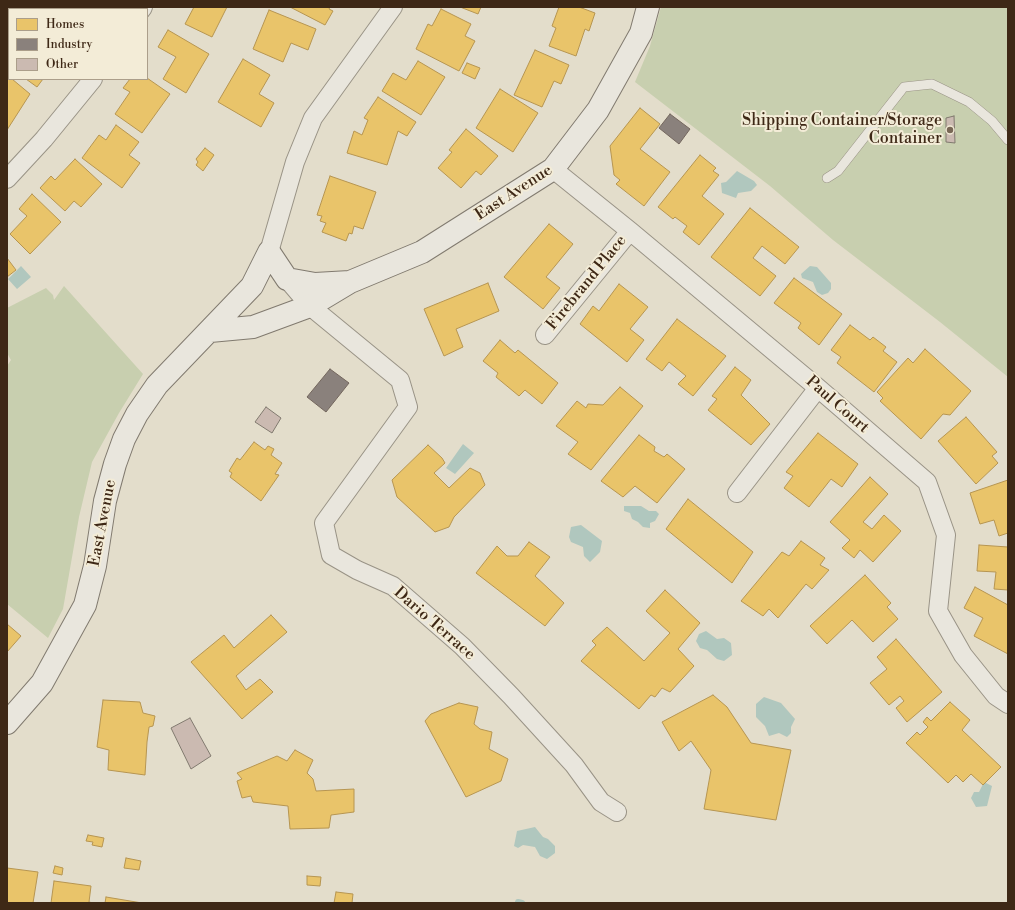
<!DOCTYPE html>
<html>
<head>
<meta charset="utf-8">
<style>
  body { margin:0 }
  #map { position:relative; width:1015px; height:910px; overflow:hidden; background:#e3ddcb; font-family:"Libre Bodoni",serif }
  canvas { display:block }
  .frame { position:absolute; inset:0; border:8px solid #3e2816; pointer-events:none }
  .legend { position:absolute; left:8px; top:8px; width:140px; height:72px; box-sizing:border-box; background:#f3ecd7; border:1px solid #ab9e8a; margin:0; padding:5px 7px; list-style:none; font-size:12px; color:#3e2816 }
  .legend li { display:flex; align-items:center; gap:8px; height:20px }
  .legend b { width:20px; border:1px solid #ab9e8a }
</style>
</head>
<body>
<div id="map">
<canvas width="1015" height="910"></canvas>
<div class="frame"></div>
<ul class="legend">
<li><b style="height:11px;background:#e9c46a"></b>Homes</li>
<li><b style="height:11px;background:#8a817c"></b>Industry</li>
<li><b style="height:11px;background:#cbbab1"></b>Other</li>
</ul>
</div>
<script>
const ctx = document.querySelector('canvas').getContext('2d');
ctx.lineJoin = 'round';
function paint(path, color) {
  ctx.fillStyle = color;
  ctx.fill(path, 'evenodd');
}
function toPath(rows) {
  const path = new Path2D();
  for (const r of rows) {
    path.moveTo(r[0], r[1]);
    for (let i = 2; i < r.length; i += 2) path.lineTo(r[i], r[i + 1]);
  }
  return path;
}
function trace(path, color, width, dash) {
  ctx.strokeStyle = color;
  ctx.lineWidth = width;
  ctx.lineCap = dash ? 'butt' : 'round';
  ctx.setLineDash(dash || []);
  ctx.stroke(path);
}
function write(font, color, halo, rows, align = 'center') {
  ctx.font = font + ' "Libre Bodoni",serif';
  ctx.lineWidth = 4;
  ctx.setLineDash([]);
  ctx.textBaseline = 'middle';
  ctx.strokeStyle = halo;
  ctx.fillStyle = color;
  for (const [text, x, y, turn = 0] of rows) {
    ctx.save();
    ctx.translate(x, y);
    ctx.rotate((+turn || 0) * Math.PI / 180);
    ctx.textAlign = isNaN(turn) ? turn : align;
    if (halo) ctx.strokeText(text, 0, 0);
    ctx.fillText(text, 0, 0);
    ctx.restore();
  }
}
const green = toPath([
  [661,7,1008,7,1008,377,940,322,833,240,770,186,635,82,650,46],
  [64,286,143,374,119,413,92,462,79,517,63,609,48,638,7,604,7,366,11,360,7,353,7,308,46,288,53,295,54,300]
]);
const water = toPath([
  [737,171,754,181,757,185,751,191,738,193,736,198,722,193,721,183,726,182],
  [21,266,31,277,17,289,8,279],
  [810,266,817,267,831,283,831,289,828,293,822,295,817,292,813,282,802,278,801,274],
  [463,444,474,453,455,474,446,468],
  [624,506,641,506,649,511,656,511,659,514,655,521,650,523,650,528,643,527,638,522,632,519,630,513,624,511],
  [581,525,602,541,600,552,590,562,584,556,583,547,571,542,569,537,571,527],
  [706,631,717,639,724,638,731,643,732,655,724,661,717,659,707,650,700,648,696,641,699,634],
  [764,697,781,703,795,719,791,727,791,733,787,737,779,733,769,736,765,726,756,717,756,704],
  [984,782,992,786,987,806,976,807,971,798,974,792,979,792],
  [535,827,543,837,548,839,555,846,555,853,547,859,540,856,535,847,523,845,518,848,514,846,517,831]
]);
const homes = toPath([
  [29,7,49,8,94,7,93,9,28,9,29,7],
  [194,7,227,7,212,37,185,24,194,7],
  [290,7,330,7,329,9,333,11,325,25,290,7],
  [460,7,481,7,478,14,460,7],
  [559,7,579,7,595,13,589,31,585,29,576,56,549,46,556,28,552,26,559,7],
  [441,9,471,24,465,36,475,41,459,71,416,49,428,24,432,26,441,9],
  [269,10,316,29,308,50,291,43,283,62,253,49,269,10],
  [168,30,209,54,186,93,163,79,176,57,158,47,168,30],
  [9,39,9,66,7,65,7,42,9,39],
  [535,50,569,65,561,84,554,81,542,107,514,95,535,50],
  [243,59,270,75,259,94,274,103,261,127,218,102,243,59],
  [418,61,445,77,421,115,382,91,393,73,406,80,418,61],
  [467,63,480,68,475,79,462,73,467,63],
  [7,75,9,76,9,79,12,79,30,94,7,130,7,75],
  [147,78,170,94,142,133,115,114,130,92,123,88,130,79,147,78],
  [26,79,43,79,37,87,26,79],
  [500,89,538,113,513,152,476,128,500,89],
  [378,97,416,122,407,136,398,131,387,165,347,153,354,131,362,135,368,120,364,118,378,97],
  [640,108,660,124,640,149,670,172,644,206,616,184,620,180,614,175,610,146,640,108],
  [116,125,139,142,129,155,140,163,122,188,82,158,99,135,106,140,116,125],
  [466,129,498,156,481,175,476,171,461,188,438,168,452,152,449,150,466,129],
  [205,148,214,155,203,171,196,165,198,162,196,159,205,148],
  [700,155,716,168,713,171,719,175,702,196,724,214,699,245,683,232,687,226,675,217,673,219,658,207,700,155],
  [75,159,102,184,81,207,74,201,65,211,40,188,51,176,55,180,75,159],
  [330,176,376,192,363,229,354,226,352,234,349,233,346,241,322,232,326,223,320,221,322,216,317,215,330,176],
  [32,194,61,222,30,254,10,234,27,216,19,209,32,194],
  [750,208,799,247,785,264,762,246,753,258,776,276,760,296,711,257,750,208],
  [549,224,573,244,546,277,560,288,543,309,504,277,549,224],
  [7,258,16,270,7,277,7,258],
  [794,278,842,314,819,345,798,328,801,323,774,303,794,278],
  [488,283,499,311,456,329,463,347,444,356,424,309,488,283],
  [619,284,648,307,630,329,644,340,627,362,580,324,593,306,599,311,619,284],
  [677,319,726,356,693,396,678,384,686,376,669,362,662,371,646,359,677,319],
  [850,325,870,340,873,337,886,347,883,351,897,362,874,392,837,363,841,357,831,350,850,325],
  [500,340,515,353,518,350,558,383,542,404,525,390,519,396,496,377,498,373,483,361,500,340],
  [925,349,971,391,950,415,943,414,921,439,880,401,883,398,877,392,908,358,913,363,925,349],
  [735,367,751,380,741,395,770,424,751,445,708,410,717,399,712,396,735,367],
  [620,387,643,406,591,470,568,454,578,442,556,426,577,401,586,408,588,404,603,405,620,387],
  [966,417,997,452,992,456,998,463,976,484,938,441,966,417],
  [818,433,858,464,842,487,831,479,809,507,784,488,793,476,786,472,818,433],
  [639,435,655,447,654,451,664,457,667,454,685,469,657,503,635,486,623,497,601,481,639,435],
  [254,442,265,450,268,446,274,449,271,455,282,463,275,474,279,475,261,501,230,477,232,473,229,471,237,458,240,460,254,442],
  [428,445,442,458,445,463,434,473,449,488,470,468,480,473,485,485,454,517,449,527,435,532,397,497,392,480,428,445],
  [870,477,888,494,863,522,872,529,884,515,901,531,873,562,860,550,854,558,842,548,850,540,830,522,870,477],
  [1008,480,1008,533,999,536,994,520,980,524,970,493,1008,480],
  [688,499,753,552,732,583,666,529,688,499],
  [801,541,825,558,820,565,829,570,812,589,806,584,778,618,769,609,763,616,741,601,782,552,789,556,801,541],
  [529,542,550,557,535,576,564,603,545,626,476,573,497,546,507,556,518,556,529,542],
  [979,545,1008,547,1008,590,994,589,996,572,977,571,979,545],
  [865,575,891,603,887,607,898,619,873,642,852,620,827,644,810,626,865,575],
  [975,587,1008,605,1008,654,974,636,983,618,964,608,975,587],
  [665,590,700,623,678,649,694,666,670,692,662,688,655,697,651,695,639,709,581,661,596,645,592,641,607,627,644,661,670,633,646,611,665,590],
  [271,615,287,632,236,676,246,690,260,679,273,692,242,719,191,662,224,635,234,648,271,615],
  [7,624,21,636,7,652,7,624],
  [896,639,942,692,907,722,896,708,904,701,900,696,889,705,870,683,887,669,877,657,896,639],
  [713,695,727,707,751,743,791,750,776,820,704,809,711,770,691,741,679,751,662,722,713,695],
  [103,700,140,702,143,713,155,716,153,726,149,727,147,742,145,775,108,770,109,750,97,747,103,700],
  [950,702,970,720,962,730,1001,767,983,785,971,774,963,782,956,775,948,783,906,743,917,732,920,735,928,727,923,722,927,717,931,721,950,702],
  [459,703,478,707,474,724,480,729,492,732,489,749,508,759,501,781,466,797,425,721,431,714,459,703],
  [295,750,313,760,307,773,313,779,316,791,354,789,354,812,331,815,329,828,290,829,288,806,253,802,251,796,242,798,237,781,242,779,237,773,277,756,287,761,295,750],
  [88,835,104,838,102,847,92,845,93,842,86,841,88,835],
  [126,858,141,861,139,870,124,868,126,858],
  [55,866,63,868,62,875,53,873,55,866],
  [7,868,38,872,33,903,7,903,7,868],
  [307,876,321,877,320,886,307,885,307,876],
  [54,881,91,886,89,902,93,903,51,903,54,881],
  [336,892,353,894,352,903,334,903,336,892],
  [106,897,142,903,105,903,106,897]
]);
const industry = toPath([
  [670,114,690,129,679,144,659,128,670,114],
  [330,369,349,383,326,412,307,397,330,369]
]);
const stream = toPath([
  [518,902,522,903]
]);
const building = toPath([
  [954,116,955,143,946,142,946,118,954,116],
  [266,407,281,418,272,433,255,422,266,407],
  [190,718,211,756,191,769,171,728,190,718]
]);
const lane = toPath([
  [827,178,838,171,904,87,932,84,969,102,992,121,1008,140]
]);
const street = toPath([
  [142,9,143,7],
  [553,169,630,231,818,388,927,482,946,535,938,611,963,655,996,696,1008,704],
  [7,179,44,139,93,79],
  [269,252,295,162,313,118,393,7],
  [287,279,310,306,400,380,408,407,324,523,331,555,357,570,393,586,462,646,511,696,574,765,601,802,617,812],
  [545,335,630,231],
  [737,493,818,388]
]);
const secondary = toPath([
  [210,331,253,327,310,306,350,282,422,252,553,169,598,110,641,33,648,7],
  [7,723,42,683,85,605,95,566,105,501,115,464,124,439,137,414,157,385,252,286,269,252,287,279,315,284,350,282]
]);
const markers = [
  [950,130,4,"#786755"]
];
const poiNames = [
  ["Shipping Container/Storage",942,121],
  ["Container",942,139]
];
const streetNames = [
  ["East Avenue",514,193,-33],
  ["Firebrand Place",587,283,-51],
  ["Paul Court",837,405,41],
  ["East Avenue",103,523,-79],
  ["Dario Terrace",434,624,41]
];
paint(green, '#c8cfaf');
paint(water, '#b0c7be');
paint(homes, '#e9c46a');
trace(homes, '#b69551', 1);
paint(industry, '#8a817c');
trace(industry, '#73665d', 1);
trace(stream, '#b0c7be', 6);
paint(building, '#cbbab1');
trace(building, '#817a6f', 1);
trace(lane, '#999386', 10);
trace(street, '#999386', 20);
trace(secondary, '#817a6f', 24);
trace(lane, '#e9e6dd', 9);
trace(street, '#e9e6dd', 18);
trace(secondary, '#e9e6dd', 22);
for (const [x, y, r, color] of markers) {
  const dot = new Path2D();
  dot.arc(x, y, r, 0, 2 * Math.PI);
  ctx.fillStyle = color;
  ctx.fill(dot);
  trace(dot, '#f3ecd7', 1.5);
}
write('16px', '#3e2816', '#f3ecd7', poiNames, 'right');
write('16px', '#3e2816', '#f3ecd7', streetNames);
</script>
</body>
</html>
